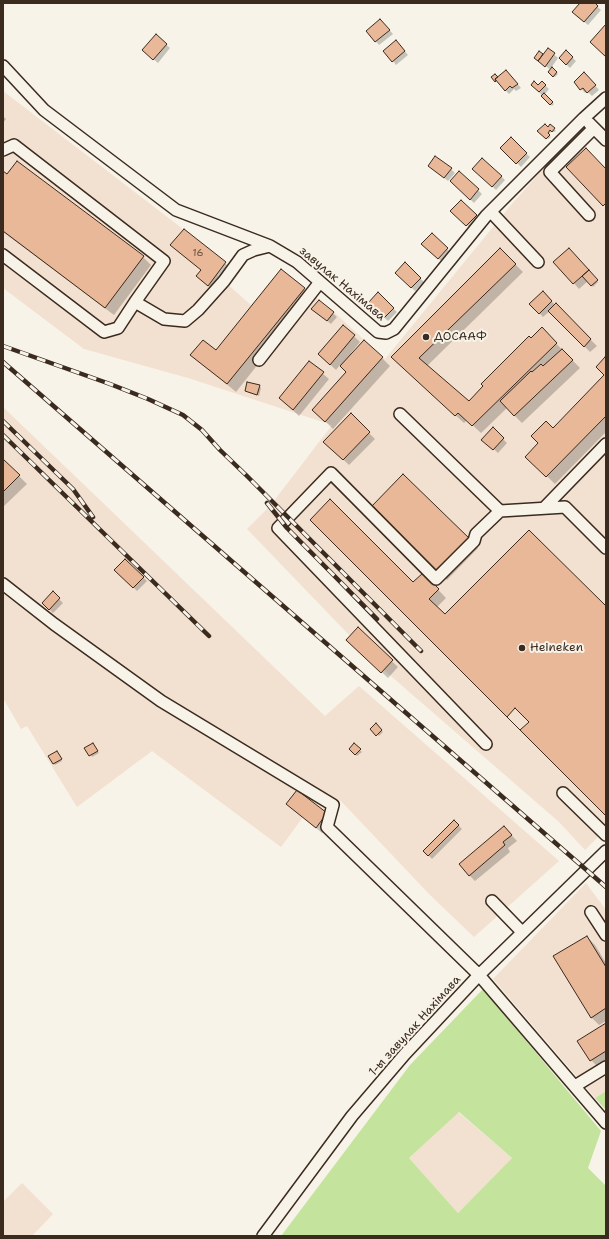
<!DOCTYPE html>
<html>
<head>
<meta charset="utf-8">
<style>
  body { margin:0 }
  #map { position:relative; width:609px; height:1239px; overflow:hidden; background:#f7f3e8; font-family:"Shantell Sans",sans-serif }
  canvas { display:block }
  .frame { position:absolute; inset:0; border:4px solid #3b2a1e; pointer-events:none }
</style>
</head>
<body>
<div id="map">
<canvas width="609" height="1239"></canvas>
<div class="frame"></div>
</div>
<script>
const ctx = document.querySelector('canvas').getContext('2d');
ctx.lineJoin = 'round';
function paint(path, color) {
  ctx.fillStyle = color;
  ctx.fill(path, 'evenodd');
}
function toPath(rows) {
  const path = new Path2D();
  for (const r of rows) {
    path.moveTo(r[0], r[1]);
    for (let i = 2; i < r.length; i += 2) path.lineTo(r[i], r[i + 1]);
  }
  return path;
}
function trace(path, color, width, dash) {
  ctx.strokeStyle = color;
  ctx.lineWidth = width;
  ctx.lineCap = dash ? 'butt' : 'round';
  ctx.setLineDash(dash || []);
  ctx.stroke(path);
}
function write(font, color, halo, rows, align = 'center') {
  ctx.font = font + ' "Shantell Sans",sans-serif';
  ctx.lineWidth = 4;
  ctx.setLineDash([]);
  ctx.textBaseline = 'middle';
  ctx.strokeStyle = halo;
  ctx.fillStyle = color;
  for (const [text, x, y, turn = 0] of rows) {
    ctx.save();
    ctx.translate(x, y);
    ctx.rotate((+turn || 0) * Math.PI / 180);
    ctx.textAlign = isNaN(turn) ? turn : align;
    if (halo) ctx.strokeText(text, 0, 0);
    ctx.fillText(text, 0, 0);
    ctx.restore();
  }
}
const built = toPath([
  [3,91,226,262,217,275,251,305,281,269,334,312,385,359,511,205,573,135,606,169,606,829,585,850,559,822,384,670,381,673,344,640,350,636,247,529,270,506,332,425,188,378,84,349,3,288],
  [3,407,325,716,359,686,559,861,474,937,430,895,340,800,316,828,303,817,281,847,152,751,77,807,27,726,21,729,3,698],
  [586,883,606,910,606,1091,595,1098,493,979],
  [458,1112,512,1158,458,1213,409,1158],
  [22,1183,53,1214,32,1236,4,1236,3,1235,3,1202]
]);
const green = toPath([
  [483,989,601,1131,588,1168,606,1186,606,1236,281,1236,410,1065],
  [459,1112,512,1158,458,1213,409,1158],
  [606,1091,606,1110,595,1098]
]);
const shadow = toPath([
  [582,3,593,3,601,10,588,25,577,16],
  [384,24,393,34,379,45,367,31],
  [156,35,170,48,158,63,147,54],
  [400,45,408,55,396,65,393,61],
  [548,49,558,58,551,68,558,74,555,77,549,72,551,70,535,58,539,52,543,55],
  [566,52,576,61,570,68,560,58],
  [510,75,521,88,516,91,514,89,509,94,492,77,498,78],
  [588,77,599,90,592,96,587,91,585,93,575,82],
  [542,82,549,89,545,94,554,104,552,106,532,85,538,86],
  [3,116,6,119,3,123],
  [550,125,556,131,554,132,552,131,548,135,551,137,548,139,539,131,548,128],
  [511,139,530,157,521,167,502,148],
  [483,159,505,180,496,190,474,169],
  [17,162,143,257,151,265,114,315,3,232,3,172,7,176],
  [433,169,451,169,455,173,448,181],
  [459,172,482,194,474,203,451,181],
  [461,202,480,220,471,229,452,211],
  [432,234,451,253,442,262,423,244],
  [500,249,523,272,427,366,469,402,542,329,580,368,522,423,507,408,481,433,467,420,464,423,400,365],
  [555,262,594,277,598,282,593,287,588,281,579,289],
  [225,263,231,269,214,291,197,276],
  [405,264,424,282,415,291,396,273],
  [304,289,312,296,236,392,192,355,216,351],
  [543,293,597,346,590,352,550,311,543,317,531,304],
  [378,294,397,312,388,321,369,303],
  [319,301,337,317,331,324,312,309],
  [343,326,360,342,351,353,352,354,382,358,390,366,333,429,321,417,347,372,340,365,336,370,319,354],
  [606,360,606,432,555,484,527,457,606,375],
  [309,362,329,379,299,416,280,398],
  [259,386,261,388,259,396,246,391],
  [351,415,375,439,349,465,325,442],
  [493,429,507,443,498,453,483,439],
  [3,460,27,484,3,507],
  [403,475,478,548,447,580,372,507],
  [125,560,147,581,137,591,116,570],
  [423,574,446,598,436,608,445,616,606,608,606,815,413,583],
  [53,593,63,603,53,613,43,603],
  [358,629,398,667,388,678,353,645],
  [376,725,383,732,379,736,372,729],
  [354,744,362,752,357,756,350,749],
  [94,746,99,753,92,757,86,748],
  [58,754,62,761,55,765,49,756],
  [287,804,332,820,322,833],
  [454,821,462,829,432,859,424,851],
  [504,827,517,841,508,848,510,852,475,881,469,875],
  [587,937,595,945,606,963,606,1021,599,1025,591,1017],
  [606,1024,606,1060,597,1066,591,1060,579,1041]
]);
const building = toPath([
  [580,3,595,3,598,6,584,22,572,12,580,3],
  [380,19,390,30,375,42,366,31,380,19],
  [606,24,606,57,590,42,606,24],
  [156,34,167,44,153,60,142,50,156,34],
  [396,40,405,51,392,62,383,51,396,40],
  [548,48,555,53,545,67,538,61,548,48],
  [566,50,573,57,566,65,559,58,566,50],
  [539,51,543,54,538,61,534,58,539,51],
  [552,67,557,72,553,77,548,72,552,67],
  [506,70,518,84,512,88,510,86,505,91,495,79,506,70],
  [584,72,596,85,587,93,583,88,580,90,574,82,584,72],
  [495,74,498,77,495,79,496,81,495,82,491,77,495,74],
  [534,81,538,85,542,81,546,85,539,92,531,85,534,81],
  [544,93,553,102,550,105,541,96,544,93],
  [545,124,548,127,550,124,555,128,552,132,550,130,548,133,550,135,546,139,537,131,545,124],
  [511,137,527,153,516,164,500,148,511,137],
  [586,148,606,169,606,203,603,206,566,167,586,148],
  [435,156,452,168,444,178,428,166,435,156],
  [482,158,502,176,492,187,472,169,482,158],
  [17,161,144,256,105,308,3,231,3,171,7,174,17,161],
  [459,171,479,189,470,200,450,181,459,171],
  [461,200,477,215,466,226,450,211,461,200],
  [184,229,226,262,208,286,196,276,201,270,170,245,184,229],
  [432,233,448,248,438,259,421,244,432,233],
  [500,248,516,264,419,358,469,401,483,386,481,384,529,336,531,338,542,327,557,343,472,426,458,413,455,416,391,357,500,248],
  [569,248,589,270,573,284,553,262,569,248],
  [405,262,421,278,411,288,395,273,405,262],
  [281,269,305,288,227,384,190,355,203,340,216,350,281,269],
  [589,270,598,280,591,286,582,276,589,270],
  [543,291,552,301,539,314,529,304,543,291],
  [378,292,394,308,384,318,368,303,378,292],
  [319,300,334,312,327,321,311,309,319,300],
  [556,303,591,339,584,347,548,311,556,303],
  [343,325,355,335,330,365,318,354,343,325],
  [364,340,383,357,325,422,312,410,346,372,340,366,364,340],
  [562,349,573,360,514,416,500,401,531,371,532,372,541,364,543,366,562,349],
  [605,357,606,358,606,416,546,477,525,457,538,443,531,436,546,421,553,428,604,375,596,367,605,357],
  [309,361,324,372,293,410,279,398,309,361],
  [247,382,260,385,257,395,245,391,247,382],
  [351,413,370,432,343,460,323,442,351,413],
  [493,427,504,438,493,450,481,440,493,427],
  [3,459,20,475,3,492,3,459],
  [403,474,471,540,438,573,371,507,403,474],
  [330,499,413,582,423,573,439,589,429,599,445,614,529,530,606,606,606,816,310,520,330,499],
  [125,559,144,577,133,588,114,570,125,559],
  [53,591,60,598,49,610,42,603,53,591],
  [358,627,393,660,381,673,346,640,358,627],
  [515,708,529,722,520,730,507,717,515,708],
  [376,723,382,730,376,736,370,729,376,723],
  [93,743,98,751,89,756,84,748,93,743],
  [354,743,361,749,355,755,349,749,354,743],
  [57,751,62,759,53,764,48,756,57,751],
  [297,790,327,813,316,828,286,804,297,790],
  [454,820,459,825,428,856,423,851,454,820],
  [504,826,512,835,503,842,505,845,469,876,459,864,504,826],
  [587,936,606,967,606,1008,591,1018,553,956,587,936],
  [606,1023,606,1051,590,1061,577,1041,606,1023]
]);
const minor = toPath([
  [3,66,44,110,176,210,270,246,297,262,378,332,386,333,394,329,486,216,584,118,606,98],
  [589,123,606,140],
  [3,150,14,145,164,261,135,302,164,319,185,321,198,310,224,281,243,255,254,250,270,246],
  [491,212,538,262],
  [589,215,550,172,594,128],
  [3,255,104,332,118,328,135,302],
  [259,360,320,282],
  [400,414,500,511,565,507,606,548],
  [544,508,606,444],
  [3,584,54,624,161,701,333,805,327,827,479,975,606,1123],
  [486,744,278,528,331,473,436,579,474,541,476,534,500,511],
  [563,793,606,835],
  [492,901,522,932],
  [591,912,606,935],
  [575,1086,606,1067],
  [263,1236,352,1116,405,1054,479,975,606,851]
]);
const rail = toPath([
  [3,346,110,384,148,399,183,415,202,430,220,450,247,476,421,651],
  [3,362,606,887],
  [3,421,73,489,93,517],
  [3,435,209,636],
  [267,503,287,528,377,619]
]);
const markers = [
  [426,337,4,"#3b2a1e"],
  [522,648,4,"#3b2a1e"]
];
const numberNames = [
  ["16",198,253]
];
const streetNames = [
  ["завулак Нахімава",342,284,40],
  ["1-ы завулак Нахімава",415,1026,-48]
];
const poiNames = [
  ["ДОСААФ",434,337],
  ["Heineken",530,648]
];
paint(built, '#f2e1d0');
paint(green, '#c4e49d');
paint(shadow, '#0003');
paint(building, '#e8b899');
trace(building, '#3b2a1e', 1);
trace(minor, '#3b2a1e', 14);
trace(minor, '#f7f3e8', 11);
trace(rail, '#3b2a1e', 4.5);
trace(rail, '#f7f3e8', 3, [9]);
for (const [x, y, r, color] of markers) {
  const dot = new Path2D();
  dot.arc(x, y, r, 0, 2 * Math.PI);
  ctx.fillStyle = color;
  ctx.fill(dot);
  trace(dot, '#f7f3e8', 1.5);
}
write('10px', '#664e3d', null, numberNames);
write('12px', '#3b2a1e', '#f7f3e8', streetNames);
write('12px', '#3b2a1e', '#f7f3e8', poiNames, 'left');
</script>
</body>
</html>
